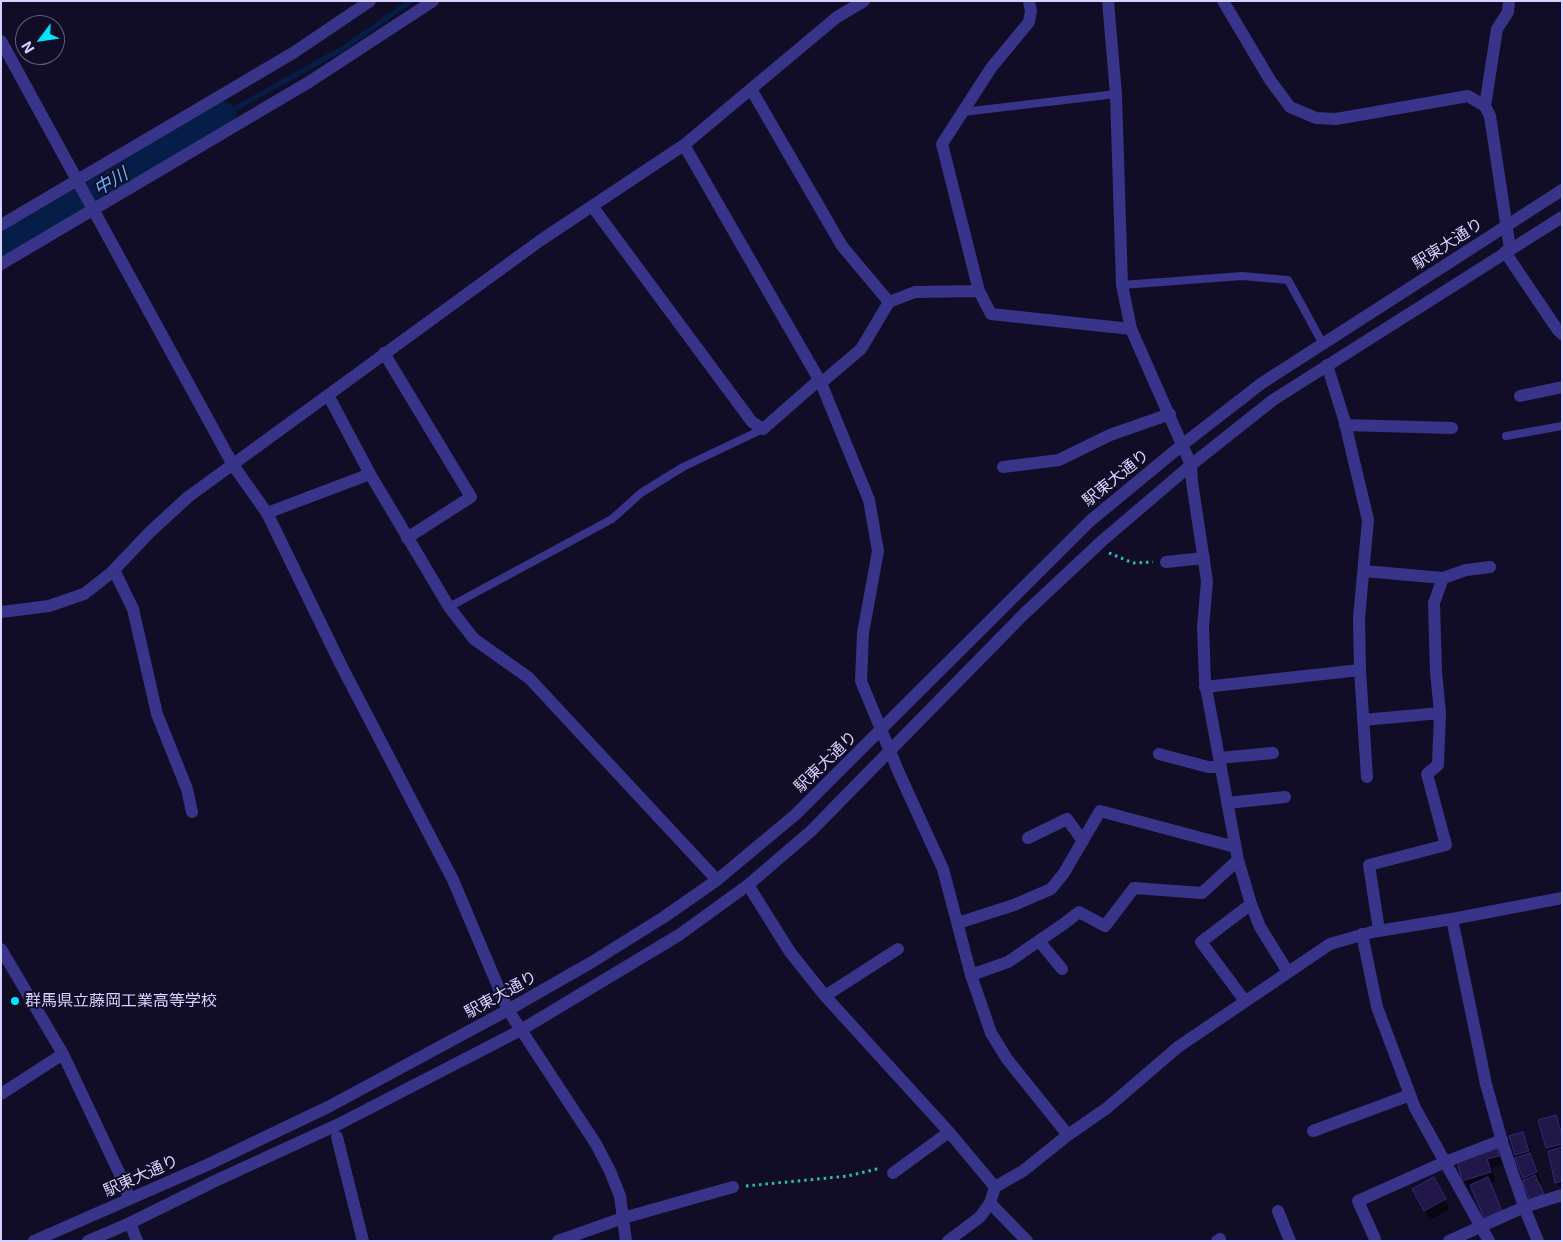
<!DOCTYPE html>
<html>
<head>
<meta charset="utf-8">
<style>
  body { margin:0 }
  #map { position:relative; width:1563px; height:1242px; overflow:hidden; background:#110d26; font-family:Inter,sans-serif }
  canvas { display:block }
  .frame { position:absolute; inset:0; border:2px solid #d7d2ff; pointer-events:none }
  .north { position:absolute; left:15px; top:15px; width:50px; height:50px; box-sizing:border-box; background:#110d26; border:1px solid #605c7d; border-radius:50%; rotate:239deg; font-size:14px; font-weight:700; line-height:20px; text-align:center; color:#d7d2ff }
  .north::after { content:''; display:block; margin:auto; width:18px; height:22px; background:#00e4fd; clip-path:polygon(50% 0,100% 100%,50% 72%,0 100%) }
</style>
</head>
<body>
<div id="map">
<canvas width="1563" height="1242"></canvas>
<div class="frame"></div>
<div class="north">N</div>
</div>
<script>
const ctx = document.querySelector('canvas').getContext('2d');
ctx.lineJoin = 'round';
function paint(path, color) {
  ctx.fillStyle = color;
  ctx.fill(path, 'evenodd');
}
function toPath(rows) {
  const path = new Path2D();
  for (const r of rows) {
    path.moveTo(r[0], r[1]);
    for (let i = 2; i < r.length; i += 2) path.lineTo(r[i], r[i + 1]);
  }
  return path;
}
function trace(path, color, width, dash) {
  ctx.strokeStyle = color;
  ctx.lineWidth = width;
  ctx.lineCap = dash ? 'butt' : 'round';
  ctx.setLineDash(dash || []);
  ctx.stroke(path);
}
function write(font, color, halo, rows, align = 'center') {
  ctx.font = font + ' Inter,"Noto Sans JP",sans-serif';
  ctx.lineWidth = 4;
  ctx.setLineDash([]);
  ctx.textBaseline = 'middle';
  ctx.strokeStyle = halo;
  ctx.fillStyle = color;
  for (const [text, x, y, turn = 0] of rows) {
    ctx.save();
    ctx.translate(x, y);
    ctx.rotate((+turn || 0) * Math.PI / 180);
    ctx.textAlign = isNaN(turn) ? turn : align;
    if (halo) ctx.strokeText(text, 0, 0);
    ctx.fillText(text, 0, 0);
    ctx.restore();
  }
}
const shadow = toPath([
  [1556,1116,1562,1128,1562,1192,1557,1182,1539,1121],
  [1522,1133,1528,1143,1541,1182,1538,1183,1548,1204,1524,1177,1516,1154],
  [1496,1151,1503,1165,1492,1168,1495,1182,1490,1183,1506,1220,1490,1227,1473,1188,1469,1189,1463,1180,1458,1162],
  [1433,1178,1450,1209,1430,1220,1413,1189]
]);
const stream = toPath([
  [222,116,342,49,411,1]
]);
const river = toPath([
  [1,249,116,182,222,116]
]);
const building = toPath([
  [1556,1115,1562,1135,1562,1144,1546,1148,1538,1120,1556,1115],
  [1523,1132,1529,1151,1515,1155,1509,1136,1523,1132],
  [1562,1147,1562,1181,1555,1183,1548,1151,1562,1147],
  [1497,1149,1499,1156,1487,1159,1491,1172,1462,1181,1457,1161,1497,1149],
  [1530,1153,1537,1172,1523,1178,1515,1158,1530,1153],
  [1535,1175,1544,1194,1530,1200,1522,1181,1535,1175],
  [1434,1177,1446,1199,1424,1211,1412,1189,1434,1177],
  [1488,1177,1502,1211,1484,1218,1470,1185,1488,1177]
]);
const path = toPath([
  [1109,553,1133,563,1153,562],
  [746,1186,848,1176,877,1169,881,1170]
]);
const service = toPath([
  [963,112,1116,94],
  [1122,285,1242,276,1288,280,1323,344],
  [1506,436,1562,426],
  [449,607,612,519,641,493,683,467,763,429]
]);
const minor = toPath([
  [1108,1,1116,94,1122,285,1131,329,1191,465,1192,482,1207,581,1203,627,1205,682,1238,860,1251,904,1260,927,1288,972],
  [1223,1,1270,80,1290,107,1316,118,1336,119,1468,96,1485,106,1490,116,1510,249],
  [1,41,233,465,267,513,341,665,453,880,508,1010,596,1144,610,1171,620,1196,626,1241],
  [751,89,842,246,889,302],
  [1485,106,1497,29,1508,12,1509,1],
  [684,145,821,383,869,500,878,551,863,633,861,681,899,773,943,869,971,975,991,1033,1007,1059,1068,1135],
  [592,206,752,422,763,429,819,380],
  [1,225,293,53,370,1],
  [1505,252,1557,329,1562,334],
  [1,264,309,82,433,1],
  [979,291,942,144,991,68,1029,22,1031,11,1029,1],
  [384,353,471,497,407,538],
  [1327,365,1344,419,1368,520,1359,618,1360,670,1367,777],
  [821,383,861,349,889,302,915,292,979,291,991,314,1131,329],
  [328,395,370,474,449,607,474,639,529,678,717,880],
  [1520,396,1562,387],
  [1345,425,1452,428],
  [1003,467,1059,460,1110,435,1170,414],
  [267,513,370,474],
  [1166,562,1204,558],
  [114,570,133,609,157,714,187,789,192,812],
  [1364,571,1443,578],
  [1,612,49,606,84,594,111,573,150,532,188,497,541,240,684,145,837,17,864,1],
  [1205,687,1360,670],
  [1363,720,1440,713],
  [1159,754,1208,767,1221,767],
  [1219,758,1273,753],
  [1227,803,1285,797],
  [1028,838,1067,819,1083,841],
  [748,885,790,952,825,996,949,1132,995,1187],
  [1452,919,1486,1084,1503,1145,1526,1212,1538,1241],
  [958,923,1014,905,1051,889,1064,873,1100,811,1235,847],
  [1379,930,1369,865,1446,845,1427,774,1438,765,1440,713,1436,672,1434,603,1443,578,1466,570,1490,567],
  [1362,934,1377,1007,1415,1108,1489,1241],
  [1039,941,1062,969],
  [1,949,63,1054,1,1094],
  [971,975,1008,962,1065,923,1079,912,1105,926,1134,888,1202,893,1238,860],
  [825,996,898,949],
  [1245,1001,1201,942,1251,904],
  [63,1054,123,1181,129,1198],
  [1313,1131,1410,1095],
  [337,1137,363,1241],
  [893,1173,949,1132],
  [990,1203,1027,1241],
  [1278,1211,1290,1241],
  [130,1223,137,1241],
  [1375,1239,1358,1201,1445,1162,1502,1140],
  [558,1241,623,1218,733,1187],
  [948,1241,980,1217,990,1203,995,1187,1023,1171,1068,1135,1107,1108,1178,1047,1330,944,1372,932,1452,919,1562,898],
  [1217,1241,1220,1239],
  [1449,1241,1524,1207,1562,1195]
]);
const tertiary = toPath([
  [34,1241,207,1165,330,1106,508,1010,592,962,664,917,717,880,795,815,1090,521,1182,445,1262,383,1562,190],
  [88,1241,130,1223,215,1181,339,1124,521,1030,679,935,748,885,811,831,1024,614,1103,540,1191,465,1273,400,1562,217]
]);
const markers = [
  [15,1001,5,"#00e4fd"]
];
const streetNames = [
  ["駅東大通り",1448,244,-33],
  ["駅東大通り",1116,478,-39],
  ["駅東大通り",826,762,-44],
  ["駅東大通り",501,995,-29],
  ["駅東大通り",141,1176,-24]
];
const poiNames = [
  ["群馬県立藤岡工業高等学校",25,1001]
];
const waterNames = [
  ["中川",111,182,-31]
];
paint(shadow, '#0007');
trace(stream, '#051d47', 5);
trace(river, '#051d47', 29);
paint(building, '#211749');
trace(building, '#372777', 1);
trace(path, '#24c1b7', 3, [2.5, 4]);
trace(service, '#373489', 8);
trace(minor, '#373489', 12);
trace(tertiary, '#373489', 12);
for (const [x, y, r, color] of markers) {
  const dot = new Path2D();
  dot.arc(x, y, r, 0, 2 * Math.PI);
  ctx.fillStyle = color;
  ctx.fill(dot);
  trace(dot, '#110d26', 2);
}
write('16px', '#d7d2ff', '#110d26', streetNames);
write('16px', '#d7d2ff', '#110d26', poiNames, 'left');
write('italic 18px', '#60b6ff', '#110d26', waterNames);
</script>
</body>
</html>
